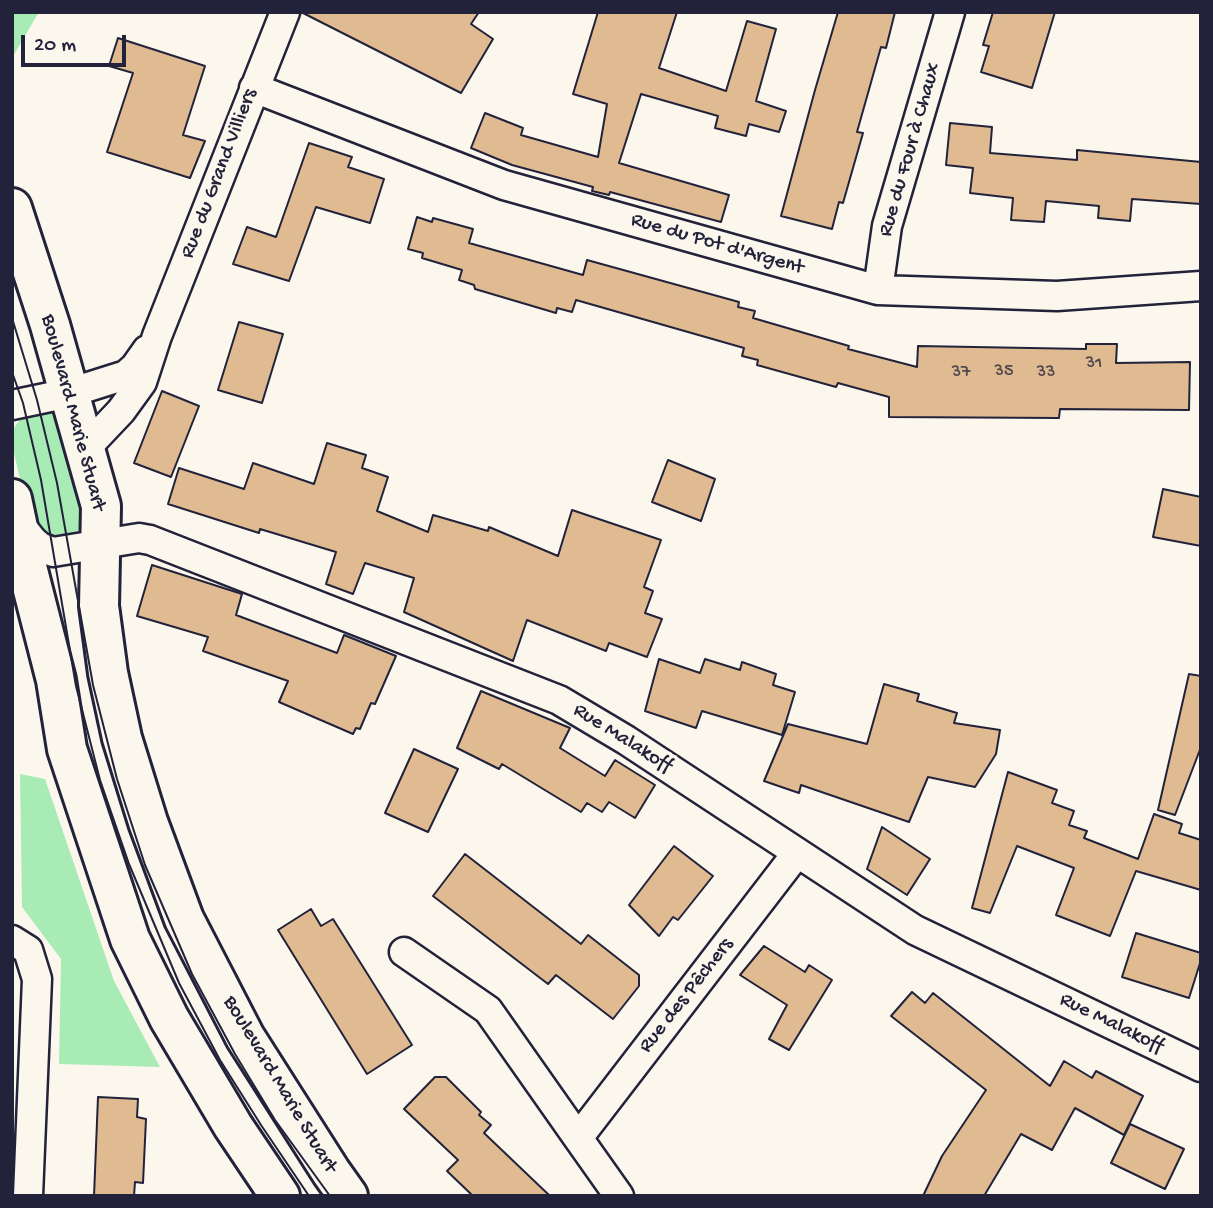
<!DOCTYPE html>
<html>
<head>
<meta charset="utf-8">
<style>
  body { margin:0 }
  #map { position:relative; width:1213px; height:1208px; overflow:hidden; background:#fbf7ec; font-family:"Gochi Hand",sans-serif }
  canvas { display:block }
  .frame { position:absolute; inset:0; border:14px solid #22223b; pointer-events:none }
  .scale { position:absolute; left:21px; top:35px; width:105px; height:32px; box-sizing:border-box; border:4px solid #22223b; border-top:0; padding-left:9px; font-size:21px; line-height:24px; white-space:nowrap; color:#22223b; -webkit-text-stroke:5px #fbf7ec; paint-order:stroke }
</style>
</head>
<body>
<div id="map">
<canvas width="1213" height="1208"></canvas>
<div class="frame"></div>
<div class="scale">20 m</div>
</div>
<script>
const ctx = document.querySelector('canvas').getContext('2d');
ctx.lineJoin = 'round';
function paint(path, color) {
  ctx.fillStyle = color;
  ctx.fill(path, 'evenodd');
}
function toPath(rows) {
  const path = new Path2D();
  for (const r of rows) {
    path.moveTo(r[0], r[1]);
    for (let i = 2; i < r.length; i += 2) path.lineTo(r[i], r[i + 1]);
  }
  return path;
}
function trace(path, color, width, dash) {
  ctx.strokeStyle = color;
  ctx.lineWidth = width;
  ctx.lineCap = dash ? 'butt' : 'round';
  ctx.setLineDash(dash || []);
  ctx.stroke(path);
}
function write(font, color, halo, rows, align = 'center') {
  ctx.font = font + ' "Gochi Hand",sans-serif';
  ctx.lineWidth = 7;
  ctx.setLineDash([]);
  ctx.textBaseline = 'middle';
  ctx.strokeStyle = halo;
  ctx.fillStyle = color;
  for (const [text, x, y, turn = 0] of rows) {
    ctx.save();
    ctx.translate(x, y);
    ctx.rotate((+turn || 0) * Math.PI / 180);
    ctx.textAlign = isNaN(turn) ? turn : align;
    if (halo) ctx.strokeText(text, 0, 0);
    ctx.fillText(text, 0, 0);
    ctx.restore();
  }
}
const green = toPath([
  [12,12,39,12,12,58],
  [48,410,57,413,66,420,85,523,74,535,58,538,41,536,29,519,12,444,12,431,18,422,29,413],
  [20,774,45,779,114,981,160,1067,59,1064,61,959,22,907]
]);
const building = toPath([
  [301,12,479,12,471,24,493,39,461,93,301,12],
  [598,12,677,12,659,68,726,91,747,21,776,29,756,101,786,111,779,132,749,124,746,136,715,128,718,116,641,94,619,163,729,195,721,222,610,192,609,195,592,191,593,187,512,165,471,148,485,113,523,128,521,135,598,157,607,104,573,94,598,12],
  [838,12,895,12,886,48,881,47,857,132,863,133,843,203,839,202,832,229,781,216,815,90,838,12],
  [993,12,1055,12,1032,88,981,72,989,46,983,45,993,12],
  [118,38,205,66,183,135,205,141,190,178,107,152,133,73,109,66,118,38],
  [950,123,992,127,990,153,1077,160,1077,150,1201,162,1201,204,1132,199,1130,221,1098,218,1099,206,1046,201,1044,222,1011,220,1013,198,970,193,973,168,946,165,950,123],
  [309,143,352,157,348,167,384,179,370,223,316,207,289,281,233,264,247,227,276,237,309,143],
  [417,217,432,222,433,218,473,229,469,243,583,275,587,260,739,302,738,307,755,311,753,318,849,346,848,349,917,367,918,346,1086,349,1086,344,1117,344,1116,363,1190,362,1189,410,1060,409,1059,418,889,417,889,397,838,383,836,387,757,365,758,360,742,356,744,348,576,300,572,312,557,308,556,313,475,289,474,285,459,280,462,270,422,258,423,253,408,249,417,217],
  [239,322,283,334,262,403,218,390,239,322],
  [162,391,199,406,171,477,134,463,162,391],
  [327,443,366,455,362,468,388,477,377,511,428,532,433,515,488,531,489,527,558,556,572,510,661,540,644,587,653,591,645,613,662,619,647,657,609,643,606,651,527,620,513,661,404,612,414,578,365,563,353,594,326,584,336,552,260,529,259,533,168,504,179,468,244,489,253,463,314,484,327,443],
  [668,460,715,479,701,521,652,502,668,460],
  [1163,489,1201,497,1201,546,1153,537,1163,489],
  [152,565,242,594,236,615,337,653,344,635,396,656,375,704,371,703,360,729,356,728,353,734,279,702,288,681,203,651,208,637,137,616,152,565],
  [659,659,700,673,705,659,740,670,742,662,776,674,773,685,795,692,782,735,702,711,696,728,645,711,659,659],
  [1189,674,1201,676,1201,747,1175,815,1158,810,1189,674],
  [884,684,919,694,917,701,957,713,954,723,1000,730,996,754,975,787,928,777,909,822,801,785,799,793,764,781,788,724,867,744,884,684],
  [481,691,570,728,560,748,605,776,615,760,655,785,635,818,609,802,602,812,587,803,581,812,502,764,499,769,457,748,481,691],
  [414,749,458,769,428,832,385,813,414,749],
  [1008,772,1057,790,1052,803,1074,811,1069,825,1087,831,1084,838,1138,859,1154,814,1182,824,1179,833,1201,840,1201,890,1136,871,1110,936,1056,915,1074,868,1017,846,990,913,972,908,1008,772],
  [882,827,930,859,907,895,867,869,882,827],
  [674,846,713,876,678,920,673,917,659,936,629,905,674,846],
  [465,854,581,944,588,935,639,975,639,986,613,1019,556,975,548,984,433,896,465,854],
  [311,909,321,926,333,919,412,1045,367,1074,278,930,311,909],
  [1136,933,1201,953,1201,960,1189,998,1122,977,1136,933],
  [764,946,805,972,809,965,832,980,789,1050,769,1039,787,1005,740,975,764,946],
  [912,992,925,1003,933,993,1050,1086,1064,1061,1092,1078,1096,1071,1143,1096,1124,1135,1075,1108,1052,1150,1021,1134,984,1196,923,1196,942,1156,986,1090,891,1016,912,992],
  [435,1077,446,1077,481,1112,479,1115,491,1125,484,1133,550,1196,473,1196,447,1171,458,1160,404,1109,435,1077],
  [98,1097,138,1099,137,1117,146,1119,143,1183,135,1182,134,1196,94,1196,98,1097],
  [1130,1124,1184,1149,1165,1189,1111,1163,1130,1124]
]);
const street = toPath([
  [254,88,504,185,878,290,1057,296,1201,286],
  [878,290,887,226,950,12],
  [12,405,69,393,126,375,135,367,147,350],
  [85,449,121,411,142,382,157,336,285,12],
  [17,521,33,541,40,547,53,552,139,538,150,540,559,700,626,740,915,930,1201,1067],
  [12,940,28,950,37,979,28,1196],
  [404,952,488,1010,578,1138],
  [619,1196,578,1138,797,853]
]);
const secondary = toPath([
  [12,208,50,325,101,506,99,606,108,673,122,738,148,822,184,919,245,1037,331,1172,348,1196],
  [12,499,23,551,56,680,67,749,130,939,169,1018,233,1126,280,1196]
]);
const tram = toPath([
  [12,318,37,400,57,483,93,685,117,779,145,865,192,974,235,1054,275,1120,330,1196],
  [12,372,23,403,41,480,76,686,100,780,129,864,179,983,220,1060,261,1125,309,1196]
]);
const numberNames = [
  ["31",1094,364],
  ["35",1004,372],
  ["37",961,373],
  ["33",1046,373]
];
const streetNames = [
  ["Rue du Four à Chaux",911,150,-74],
  ["Rue du Grand Villiers",220,174,-69],
  ["Rue du Pot d'Argent",717,245,16],
  ["Boulevard Marie Stuart",72,413,75],
  ["Rue Malakoff",622,739,32],
  ["Rue des Pêchers",687,996,-52],
  ["Rue Malakoff",1111,1024,26],
  ["Boulevard Marie Stuart",279,1085,59]
];
paint(green, '#a9ebb5');
paint(building, '#e0bb91');
trace(building, '#22223b', 2);
trace(street, '#22223b', 33);
trace(secondary, '#22223b', 44);
trace(street, '#fbf7ec', 28);
trace(secondary, '#fbf7ec', 38);
trace(tram, '#22223b', 2);
write('18px', '#524850', null, numberNames);
write('21px', '#22223b', '#fbf7ec', streetNames);
</script>
</body>
</html>
